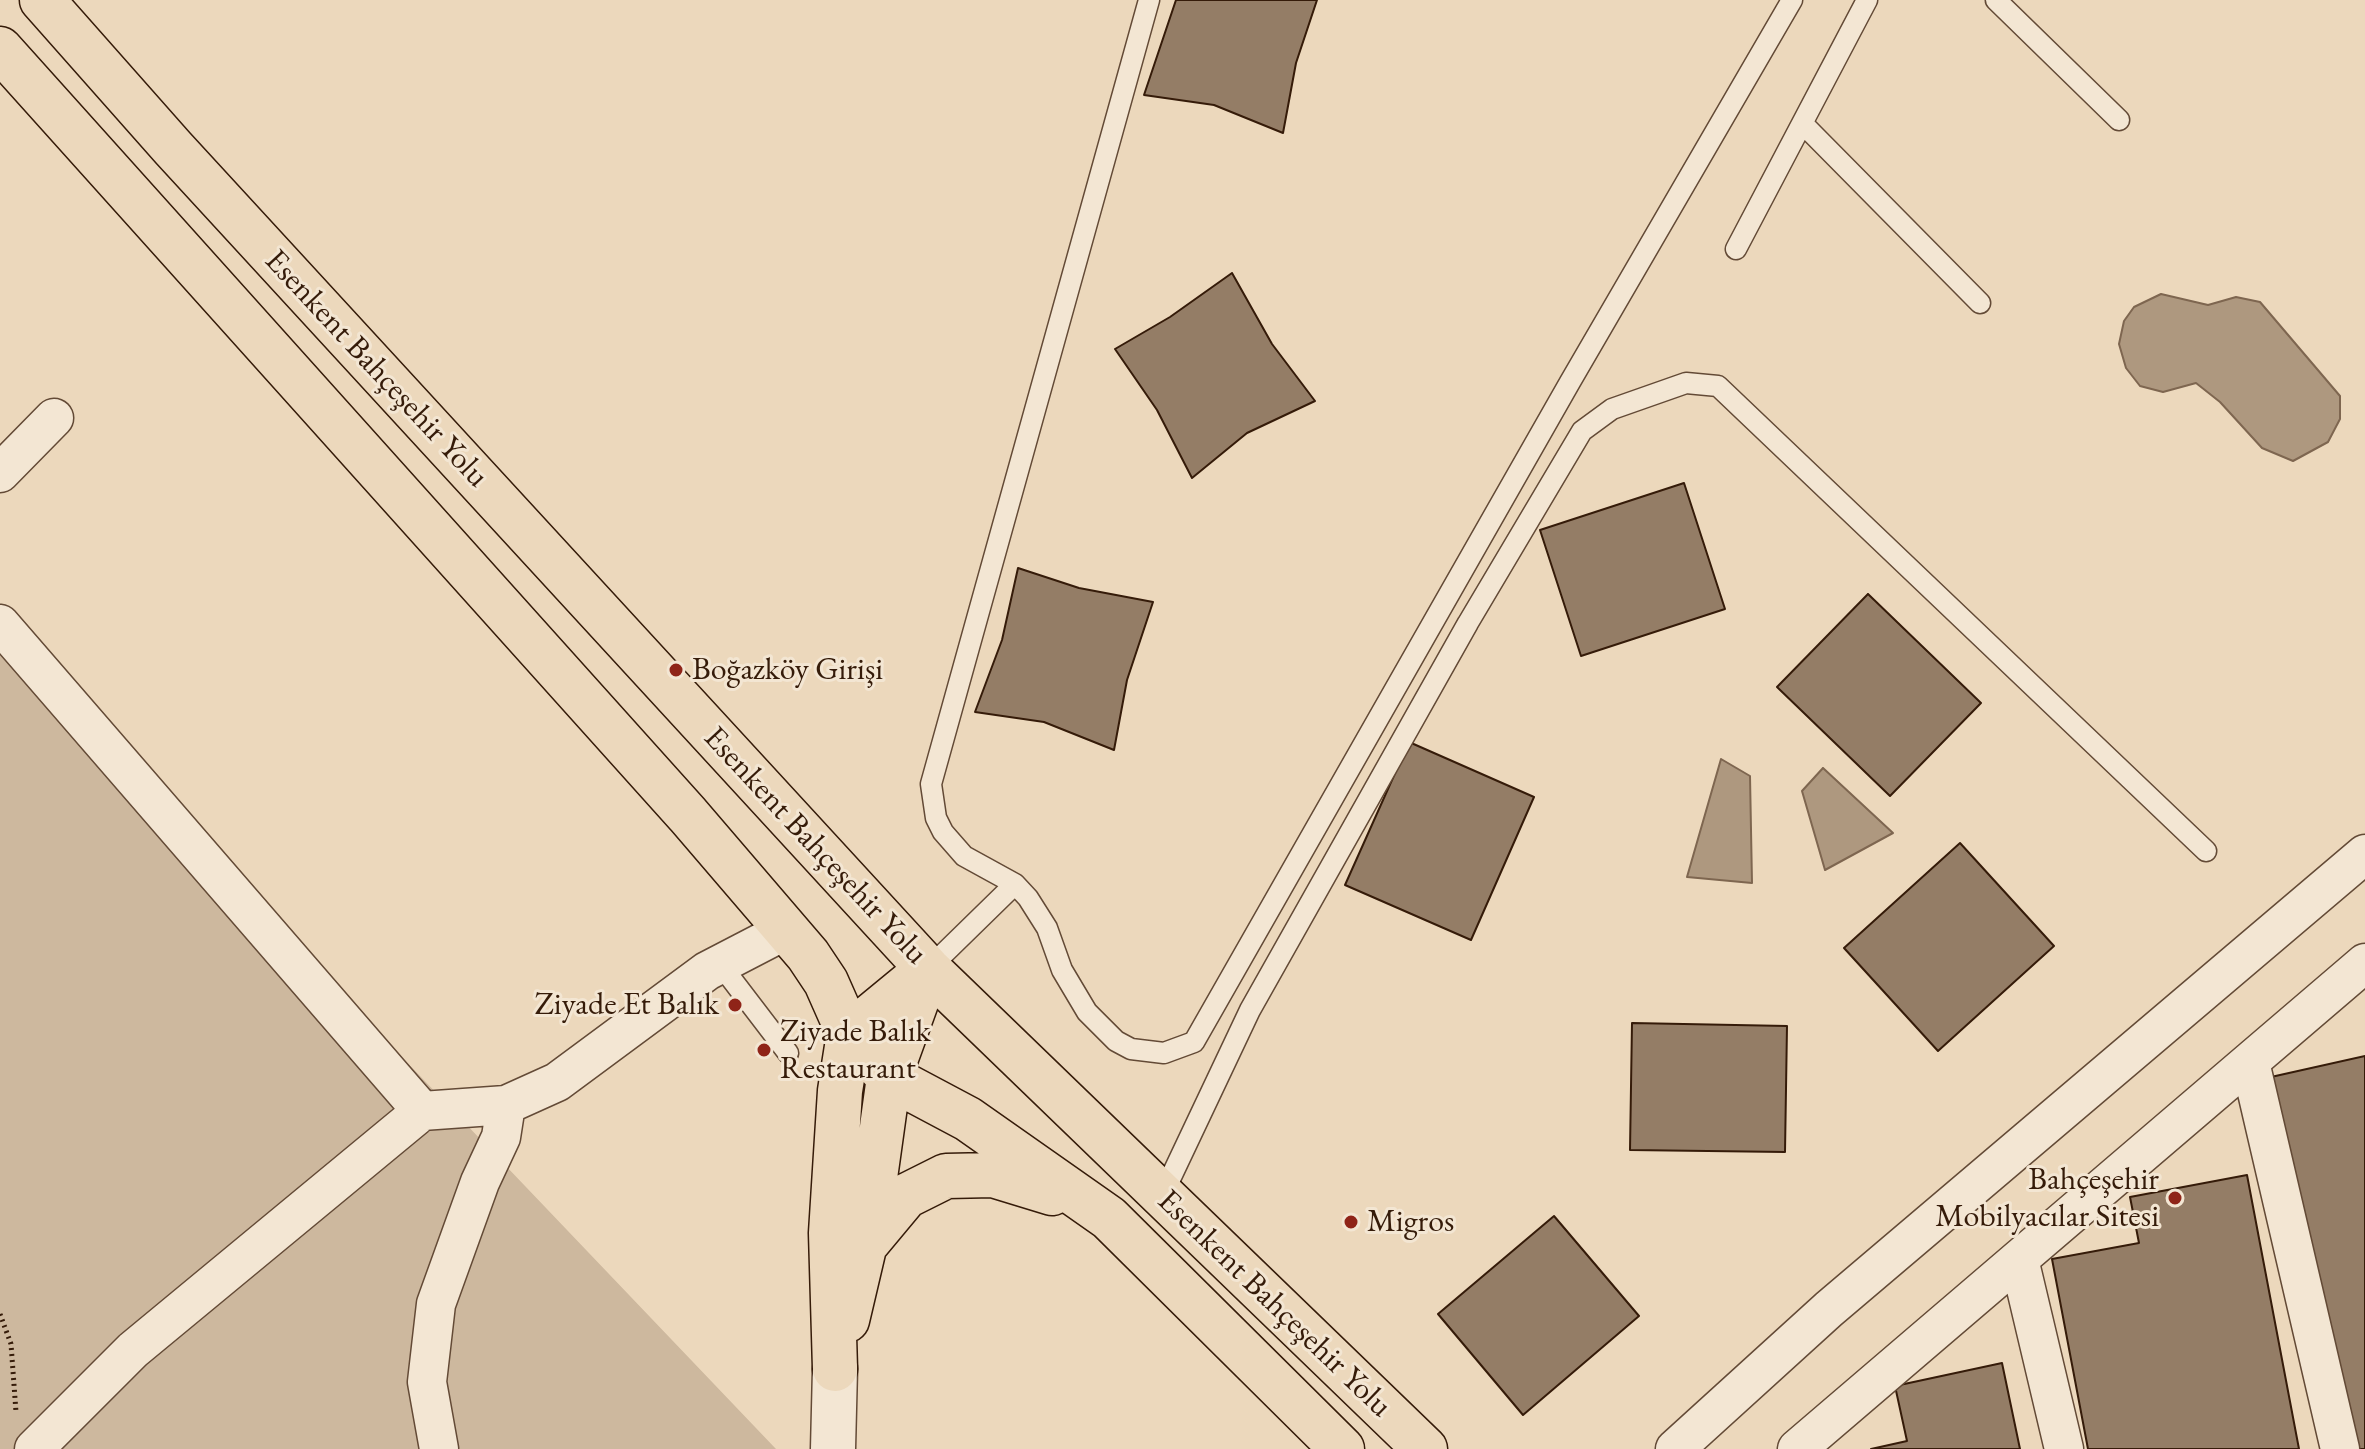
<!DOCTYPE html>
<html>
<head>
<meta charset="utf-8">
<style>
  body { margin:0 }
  canvas { display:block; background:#ecd8bc }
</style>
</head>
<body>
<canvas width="2365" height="1449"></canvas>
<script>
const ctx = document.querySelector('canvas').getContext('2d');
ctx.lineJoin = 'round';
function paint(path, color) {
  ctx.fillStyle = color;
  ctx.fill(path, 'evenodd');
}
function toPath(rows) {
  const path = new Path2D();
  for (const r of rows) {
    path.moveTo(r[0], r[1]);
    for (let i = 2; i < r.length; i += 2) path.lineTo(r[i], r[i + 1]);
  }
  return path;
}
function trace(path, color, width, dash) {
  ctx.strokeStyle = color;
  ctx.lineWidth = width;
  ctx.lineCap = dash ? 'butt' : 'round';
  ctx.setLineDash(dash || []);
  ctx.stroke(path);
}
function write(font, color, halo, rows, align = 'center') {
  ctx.font = font + ' "EB Garamond",serif';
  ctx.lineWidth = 6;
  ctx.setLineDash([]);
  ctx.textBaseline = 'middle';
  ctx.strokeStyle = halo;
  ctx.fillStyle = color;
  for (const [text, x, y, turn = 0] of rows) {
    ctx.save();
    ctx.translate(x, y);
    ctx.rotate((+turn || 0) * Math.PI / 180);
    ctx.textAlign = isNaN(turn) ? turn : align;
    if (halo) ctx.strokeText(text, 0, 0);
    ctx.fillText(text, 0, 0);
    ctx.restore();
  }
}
const green = toPath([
  [0,606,233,880,776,1449,0,1449]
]);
const water = toPath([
  [2161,294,2208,305,2236,297,2260,302,2340,396,2340,419,2328,442,2293,461,2262,448,2220,402,2196,383,2163,392,2140,386,2126,368,2119,344,2124,321,2134,307,2161,294],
  [1721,759,1750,776,1752,883,1687,877,1721,759],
  [1823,768,1893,833,1825,870,1802,791,1823,768]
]);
const building = toPath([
  [1176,0,1317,0,1296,63,1283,133,1214,105,1144,95,1176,0],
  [1232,273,1272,344,1315,401,1247,433,1192,478,1157,410,1115,349,1170,317,1232,273],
  [1684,483,1725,609,1581,656,1540,530,1684,483],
  [1018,568,1079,588,1153,602,1127,680,1114,750,1044,722,975,712,1002,640,1018,568],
  [1868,594,1981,703,1890,796,1777,687,1868,594],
  [1409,742,1534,797,1471,940,1345,885,1409,742],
  [1960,843,2054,946,1938,1051,1844,948,1960,843],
  [1632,1023,1787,1026,1785,1152,1630,1150,1632,1023],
  [2365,1056,2365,1449,2355,1449,2271,1077,2365,1056],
  [2247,1175,2299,1449,2088,1449,2052,1259,2139,1243,2130,1197,2247,1175],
  [1554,1216,1639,1316,1523,1415,1438,1314,1554,1216],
  [2002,1363,2020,1449,1871,1449,1907,1441,1895,1386,2002,1363]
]);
const path = toPath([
  [0,1314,11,1344,16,1412]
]);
const service = toPath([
  [1149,0,931,784,936,818,943,832,964,856,1015,884,1028,898,1047,928,1062,970,1087,1012,1116,1041,1131,1049,1164,1053,1194,1042,1570,382,1792,0],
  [1996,0,2119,120],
  [1803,124,1980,303],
  [1736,249,1867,0],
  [720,964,788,1053],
  [928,969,1015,884],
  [1162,1196,1250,1010,1468,623,1582,431,1612,409,1686,383,1718,386,2206,851]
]);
const minor = toPath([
  [0,473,54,418],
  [0,624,422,1111],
  [2250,1062,2340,1449],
  [2019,1259,2064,1449],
  [34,1449,133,1350,422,1111,506,1105,557,1082,707,971,786,930],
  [439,1449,427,1382,436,1304,480,1182,501,1137,506,1105],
  [1675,1449,1829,1309,2365,854],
  [1797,1449,2365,963]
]);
const tertiary = toPath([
  [833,1449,835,1369]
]);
const primary = toPath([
  [42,0,173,148,928,969,1425,1449],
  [0,49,688,815,808,955,826,982,849,1034,889,1077,968,1119,1109,1218,1342,1449],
  [866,1244,906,1196,946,1176,993,1175,1052,1193],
  [847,1320,867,1235,889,1077,927,972],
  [835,1369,831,1233,840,1091,849,1034,928,969]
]);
const markers = [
  [676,670,8,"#8f2418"],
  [735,1005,8,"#8f2418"],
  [764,1050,8,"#8f2418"],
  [2175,1198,8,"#8f2418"],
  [1351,1222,8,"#8f2418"]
];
const streetNames = [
  ["Esenkent Bahçeşehir Yolu",376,369,47],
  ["Esenkent Bahçeşehir Yolu",815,846,47],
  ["Esenkent Bahçeşehir Yolu",1274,1304,44]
];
const poiNames = [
  ["Boğazköy Girişi",692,670],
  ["Ziyade Et Balık",719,1005,"right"],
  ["Ziyade Balık",780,1032],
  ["Restaurant",780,1069],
  ["Bahçeşehir",2159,1180,"right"],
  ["Mobilyacılar Sitesi",2159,1217,"right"],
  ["Migros",1367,1222]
];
paint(green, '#cdb89e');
paint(water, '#ae987f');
trace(water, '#7e6650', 2);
paint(building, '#947d66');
trace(building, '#351b09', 2);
trace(service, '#634a36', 23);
trace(minor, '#634a36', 41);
trace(tertiary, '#634a36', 47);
trace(primary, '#351b09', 47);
trace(path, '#351b09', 5, [2, 4]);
trace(service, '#f3e6d3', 20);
trace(minor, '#f3e6d3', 38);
trace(tertiary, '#f3e6d3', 44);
trace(primary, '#ecd8bc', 44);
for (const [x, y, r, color] of markers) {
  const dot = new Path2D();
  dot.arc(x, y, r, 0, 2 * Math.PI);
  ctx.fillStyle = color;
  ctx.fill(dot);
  trace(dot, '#f3e6d3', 3);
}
write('32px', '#351b09', '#f3e6d3', streetNames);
write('32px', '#351b09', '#f3e6d3', poiNames, 'left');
</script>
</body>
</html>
